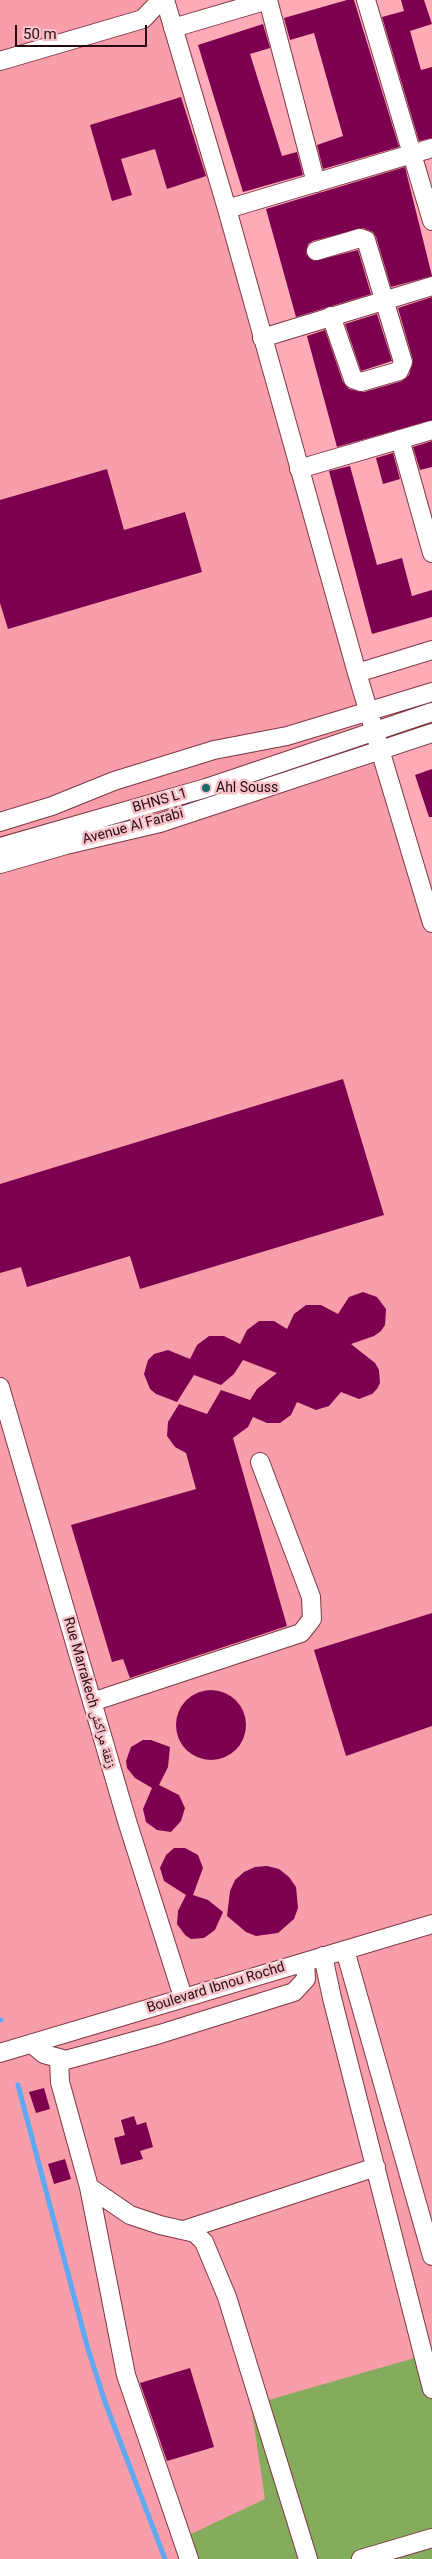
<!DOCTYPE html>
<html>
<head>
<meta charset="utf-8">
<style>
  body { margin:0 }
  #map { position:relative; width:432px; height:2559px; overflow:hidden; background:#feabb7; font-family:Roboto,sans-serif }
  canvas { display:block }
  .scale { position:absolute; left:15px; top:25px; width:132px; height:22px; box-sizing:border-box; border:2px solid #270a10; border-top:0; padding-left:6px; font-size:15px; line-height:18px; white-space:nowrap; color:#270a10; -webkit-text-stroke:4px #f7c3ca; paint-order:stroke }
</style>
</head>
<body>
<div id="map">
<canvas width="432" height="2559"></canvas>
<div class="scale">50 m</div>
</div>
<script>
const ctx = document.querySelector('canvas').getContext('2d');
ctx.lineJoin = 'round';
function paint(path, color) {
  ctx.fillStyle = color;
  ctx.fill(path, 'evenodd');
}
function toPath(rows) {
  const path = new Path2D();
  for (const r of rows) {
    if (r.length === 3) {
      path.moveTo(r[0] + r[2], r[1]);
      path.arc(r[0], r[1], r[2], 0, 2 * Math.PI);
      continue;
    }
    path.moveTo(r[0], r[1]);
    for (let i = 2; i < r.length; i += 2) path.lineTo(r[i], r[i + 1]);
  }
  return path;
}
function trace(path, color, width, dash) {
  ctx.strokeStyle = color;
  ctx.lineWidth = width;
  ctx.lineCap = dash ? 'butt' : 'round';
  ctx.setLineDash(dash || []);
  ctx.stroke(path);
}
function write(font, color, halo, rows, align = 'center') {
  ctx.font = font + ' Roboto,"Noto Naskh Arabic",sans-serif';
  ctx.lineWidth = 5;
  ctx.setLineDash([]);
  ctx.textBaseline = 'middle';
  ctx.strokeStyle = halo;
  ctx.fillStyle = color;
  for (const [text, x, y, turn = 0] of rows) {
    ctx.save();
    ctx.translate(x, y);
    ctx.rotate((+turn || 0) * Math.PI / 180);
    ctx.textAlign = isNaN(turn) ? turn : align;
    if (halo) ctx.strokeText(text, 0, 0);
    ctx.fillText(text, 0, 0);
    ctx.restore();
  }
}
const built = toPath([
  [0,0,169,0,365,723,432,938,432,2559,0,2559]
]);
const green = toPath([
  [432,2353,432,2559,182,2559,187,2536,265,2499,251,2405]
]);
const stream = toPath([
  [0,2020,1,2020],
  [18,2085,88,2349,105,2402,165,2559]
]);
const building = toPath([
  [347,0,354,0,399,147,323,169,317,145,343,136,314,33,290,40,284,18],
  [401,0,424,0,432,24,410,31,421,70,432,67,432,138,419,141,382,17,404,11],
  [263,24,270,48,250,54,282,156,297,152,303,175,243,192,198,45],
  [181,97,206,176,167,189,155,149,121,159,132,195,112,201,90,125],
  [405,167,432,276,391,287,376,237,373,232,363,228,313,241,308,244,306,254,314,261,358,250,371,294,296,317,266,209],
  [432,297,432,420,337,447,307,336,325,330,343,382,349,389,364,392,402,381,409,375,413,360,398,308],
  [377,314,392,361,361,371,345,324],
  [432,441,432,467,420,470,413,447],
  [393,453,400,479,383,484,376,458],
  [350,466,377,565,402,558,412,596,432,590,432,617,372,634,329,471],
  [107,469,124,530,185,512,202,572,8,629,0,603,0,500],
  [432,769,432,817,429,817,415,775],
  [343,1079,384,1215,140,1289,130,1256,27,1287,21,1267,0,1273,0,1184],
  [363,1292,377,1297,386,1309,385,1325,381,1331,374,1336,351,1344,375,1363,379,1370,380,1383,377,1389,372,1394,359,1399,341,1392,329,1406,316,1410,297,1402,291,1415,280,1423,267,1423,253,1417,248,1427,233,1438,287,1626,130,1678,123,1659,112,1662,71,1525,196,1489,186,1453,175,1447,167,1436,168,1422,179,1404,207,1414,221,1390,250,1400,257,1389,277,1373,243,1360,234,1374,221,1385,194,1375,177,1402,156,1394,150,1389,144,1374,148,1360,154,1354,168,1350,190,1359,197,1345,209,1336,224,1336,240,1344,247,1330,259,1321,274,1321,287,1329,294,1314,306,1305,321,1305,338,1314,349,1297],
  [432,1613,432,1726,346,1756,314,1650],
  [211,1725,35],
  [143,1740,151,1740,170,1747,168,1767,159,1785,179,1795,185,1808,181,1821,171,1832,157,1830,146,1822,143,1809,152,1788,135,1778,127,1768,126,1761,131,1747],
  [174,1848,185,1848,198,1855,203,1868,193,1895,208,1900,223,1912,215,1930,204,1938,191,1939,185,1935,177,1924,178,1911,186,1895,164,1881,160,1868,166,1855],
  [267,1866,279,1869,289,1877,296,1887,298,1908,294,1919,278,1933,256,1936,246,1932,227,1916,230,1891,235,1880,244,1872,255,1867],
  [44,2088,50,2109,36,2113,29,2092],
  [134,2116,137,2125,146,2122,153,2147,140,2151,143,2159,121,2165,114,2138,125,2135,121,2120],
  [65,2159,71,2179,54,2184,48,2164],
  [190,2368,214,2447,167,2461,140,2383]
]);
const minor = toPath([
  [165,0,227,209,357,673,432,923],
  [268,0,316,183],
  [366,0,432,221],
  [173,28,268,0],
  [0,61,143,19,161,0],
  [227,209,432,148],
  [316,251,360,238,366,240,403,362,399,371,361,382,353,379,331,316],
  [262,338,432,286],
  [400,439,432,553],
  [299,469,432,430],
  [357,673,432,650],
  [0,822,52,806,114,781,214,750,287,736,432,692],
  [0,847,206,788,432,712],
  [0,864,66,845,160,823,432,733],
  [0,1387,127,1821,183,1997],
  [92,1702,301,1633,312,1619,311,1597,260,1462],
  [345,1950,432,2256],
  [323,1956,332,1998,432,2389],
  [32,2044,44,2054,66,2060,160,2034,294,1992,306,1979,305,1962],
  [0,2053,432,1924],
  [59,2059,60,2082,89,2187,126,2375,189,2559],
  [89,2187,130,2215,160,2225,195,2233,204,2242,227,2297,308,2559],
  [184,2230,376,2167],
  [361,2559,432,2538]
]);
const markers = [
  [206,788,5,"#1d6965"]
];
const poiNames = [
  ["Ahl Souss",216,788]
];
const streetNames = [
  ["BHNS L1",160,801,-16],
  ["Avenue Al Farabi",133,827,-15],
  ["Rue Marrakech زنقة مراكش",89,1693,74],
  ["Boulevard Ibnou Rochd",216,1988,-17]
];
paint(built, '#f89eab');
paint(green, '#85ab5c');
trace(stream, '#5fa8f2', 5);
paint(building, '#7d0050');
trace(minor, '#7d3744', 20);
trace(minor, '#fff', 18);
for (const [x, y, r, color] of markers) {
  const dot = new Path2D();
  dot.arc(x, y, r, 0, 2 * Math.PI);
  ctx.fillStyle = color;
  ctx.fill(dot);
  trace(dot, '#f7c3ca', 2);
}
write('14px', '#270a10', '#f7c3ca', poiNames, 'left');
write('14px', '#270a10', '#f7c3ca', streetNames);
</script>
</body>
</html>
